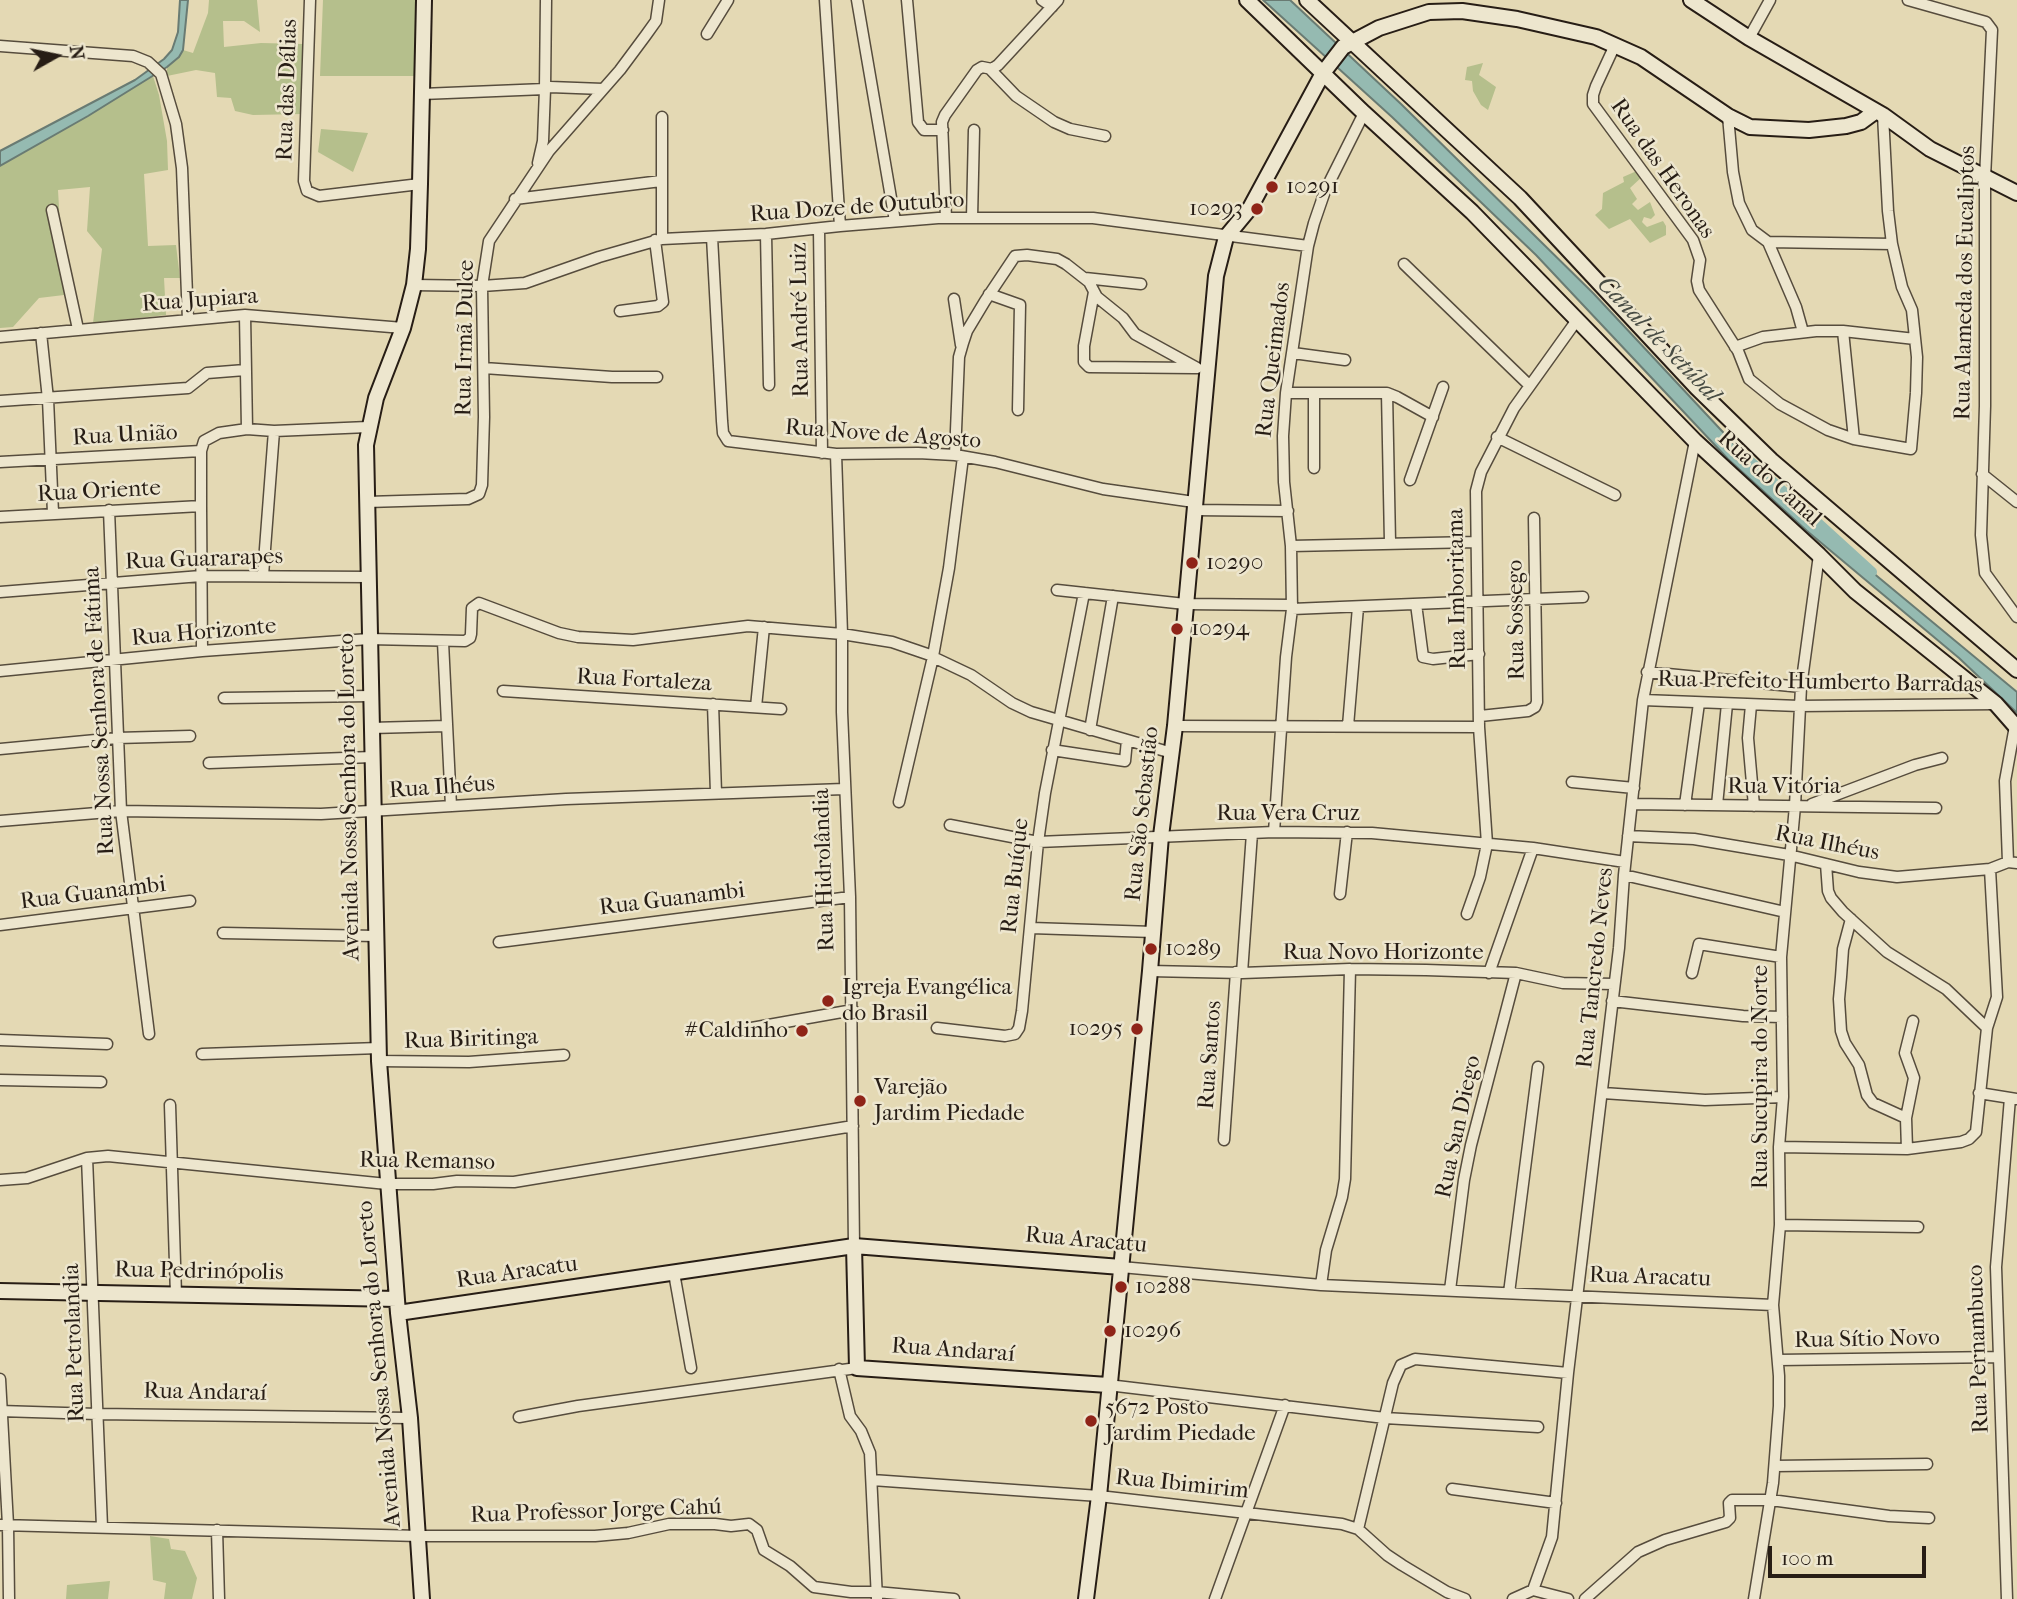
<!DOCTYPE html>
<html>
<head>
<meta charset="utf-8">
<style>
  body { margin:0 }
  #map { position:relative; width:2017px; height:1599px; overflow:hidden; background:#e4d9b4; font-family:"IM FELL French Canon",serif }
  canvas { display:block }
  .north { position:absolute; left:21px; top:21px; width:70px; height:70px; -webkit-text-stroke:5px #ede6ce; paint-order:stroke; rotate:81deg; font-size:19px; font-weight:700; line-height:28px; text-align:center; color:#271d15 }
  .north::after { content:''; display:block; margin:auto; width:24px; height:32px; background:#271d15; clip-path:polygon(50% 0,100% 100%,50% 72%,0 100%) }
  .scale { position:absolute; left:1768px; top:1546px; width:158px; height:32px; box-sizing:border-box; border:4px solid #271d15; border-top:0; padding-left:9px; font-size:21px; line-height:24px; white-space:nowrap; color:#271d15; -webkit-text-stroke:5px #ede6ce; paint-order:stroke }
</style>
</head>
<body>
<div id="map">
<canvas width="2017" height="1599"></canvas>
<div class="north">N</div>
<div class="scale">100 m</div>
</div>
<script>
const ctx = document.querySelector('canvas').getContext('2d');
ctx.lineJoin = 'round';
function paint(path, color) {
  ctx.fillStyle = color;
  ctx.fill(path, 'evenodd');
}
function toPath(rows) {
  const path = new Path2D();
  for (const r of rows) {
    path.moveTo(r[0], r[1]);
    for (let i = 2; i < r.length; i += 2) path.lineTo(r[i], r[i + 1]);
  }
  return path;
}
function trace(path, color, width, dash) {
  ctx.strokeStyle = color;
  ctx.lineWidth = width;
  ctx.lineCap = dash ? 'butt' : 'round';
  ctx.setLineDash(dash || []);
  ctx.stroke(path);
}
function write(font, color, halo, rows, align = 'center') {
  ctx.font = font + ' "IM FELL French Canon",serif';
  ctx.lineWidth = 5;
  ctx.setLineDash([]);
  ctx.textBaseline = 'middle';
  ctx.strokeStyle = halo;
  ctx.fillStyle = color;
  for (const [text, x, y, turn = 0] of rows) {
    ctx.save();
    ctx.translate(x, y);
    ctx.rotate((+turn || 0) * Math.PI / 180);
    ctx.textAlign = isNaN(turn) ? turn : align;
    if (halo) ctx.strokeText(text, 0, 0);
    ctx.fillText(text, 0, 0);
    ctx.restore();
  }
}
const green = toPath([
  [209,0,257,0,260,32,244,21,223,21,224,47,261,43,303,44,302,114,253,115,235,111,231,98,217,97,215,73,196,70,167,76,167,67,183,50,193,53,208,13],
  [323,0,418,0,416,76,320,76],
  [1483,63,1479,75,1496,87,1488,110,1481,105,1473,91,1472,81,1465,80,1467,67],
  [153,76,159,95,167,141,168,170,144,174,148,246,176,245,180,278,164,278,166,315,93,323,102,249,87,231,90,187,58,190,64,295,39,298,13,327,0,328,0,163,88,116],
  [321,129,368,133,353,172,318,152],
  [1639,170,1643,176,1630,188,1637,199,1632,204,1638,210,1650,202,1655,215,1651,219,1644,217,1642,222,1647,227,1663,221,1666,226,1666,235,1650,243,1630,219,1609,229,1595,215,1602,209,1603,193,1624,182,1623,177],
  [150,1536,169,1539,171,1549,185,1551,197,1578,192,1599,164,1599,166,1583,153,1580],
  [110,1581,108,1599,66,1599,67,1585]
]);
const water = toPath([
  [180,0,188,0,183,50,179,57,167,67,88,116,0,166,0,151,135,80,164,59,172,50,178,32,180,0],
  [1263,0,1290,0,1401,104,1594,294,1749,460,1866,567,2017,692,2017,713,1959,658,1807,531,1728,459,1536,255,1392,117,1263,0]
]);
const canal = toPath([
  [1739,451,1872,572]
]);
const street = toPath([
  [310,0,304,181,307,191,319,196,420,184],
  [825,0,840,226],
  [857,0,895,221],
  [907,0,918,122,924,130,943,130],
  [1042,0,1052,7],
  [1908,0,1986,22,1992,30,1985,178,1985,406,1981,535,1985,573,2017,617],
  [707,34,728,0],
  [1749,38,1770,0],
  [1615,45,1596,86,1593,95,1593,104,1693,240,1700,260,1697,281,1699,290,1738,351,1749,379,1780,404,1828,430,1854,439,1911,449,1916,393,1917,357,1912,310,1902,287,1892,244,1888,211,1883,115],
  [0,46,133,56,148,62,161,74,176,124,182,168,188,320],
  [990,69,1016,96,1054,122,1070,129,1105,136],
  [422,94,545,89,545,87,550,87,603,89],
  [1728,116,1733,172,1739,203,1752,230,1768,242],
  [662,117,662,239],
  [538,163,543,141,545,89,546,0],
  [515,199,661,181],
  [52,210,78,329],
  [946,218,942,122,945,115,977,70,982,67,992,69,998,65,1058,0],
  [972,218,974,130],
  [819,229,822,453],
  [766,234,769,385],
  [712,237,722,421,723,433,728,441,836,454,918,453,955,455,995,462,1103,489,1194,502],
  [1768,242,1892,244],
  [1768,242,1796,307,1803,332],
  [1404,264,1529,385],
  [1085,278,1141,284],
  [414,285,482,286,525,283,599,257,662,239,766,234,840,226,938,218,1093,218,1308,246],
  [1094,292,1084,346,1084,362,1089,367,1195,368],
  [989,294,1020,305,1018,410],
  [954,299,961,345],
  [620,311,658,306,663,302,655,240],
  [245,315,247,429],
  [1843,331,1854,439],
  [41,333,48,399,53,513],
  [0,337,245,315,403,328],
  [1735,347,1763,337,1816,331,1843,331,1915,339],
  [1293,353,1345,360],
  [484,368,612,377,657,377],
  [1286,393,1387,393,1397,397,1433,417],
  [1314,393,1314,468],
  [1387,393,1390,542],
  [0,401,188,388,207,373,245,370],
  [1497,437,1615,495],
  [836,454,842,634,842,712,850,897,854,1246],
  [955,455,959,357,963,343,967,331,985,301,1015,256,1027,255,1057,259,1066,264,1089,282,1097,297,1123,318,1135,334,1197,368],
  [0,462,201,451],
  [1982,474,2017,502],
  [1410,480,1443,387],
  [367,502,468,499,479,494,482,485,484,417,482,286,489,241,549,151,620,70,646,35,656,21,659,0],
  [109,510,121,811,149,1034],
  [1194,510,1288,511],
  [0,517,201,506],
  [1291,546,1475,542],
  [263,575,274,431],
  [1057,590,1185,604,1291,605],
  [0,592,201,576,369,577],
  [1416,604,1423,657,1433,659,1479,654],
  [1292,609,1583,597],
  [443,642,451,806],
  [202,651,201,506,201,451,204,441,219,433,247,429,274,431,368,427],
  [933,656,949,568,963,457],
  [0,671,202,651,369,639,465,641,470,638,471,634,472,608,479,603,559,633,578,637,633,640,748,626,842,634,892,642,933,656,933,657,971,675,1012,703,1031,712,1172,753],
  [1647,672,1801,687],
  [503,691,781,709],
  [224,698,371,696],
  [1643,700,1799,706,1996,704],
  [713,704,716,793],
  [1751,705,1748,738,1754,806],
  [756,707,764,627],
  [1480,716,1528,711,1535,707,1537,702,1534,518],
  [1175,726,1479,727],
  [1348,726,1358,607],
  [371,728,447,726],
  [1090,730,1113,596],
  [0,749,117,738,190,736],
  [1052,750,1125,761,1127,740],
  [209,763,372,757],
  [1572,782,1634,788],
  [899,802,933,657],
  [1632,804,1936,808],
  [1812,804,1915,765,1942,758],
  [1685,805,1699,703],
  [1717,805,1727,704],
  [0,821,121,811,321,814,566,799,844,789],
  [950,825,1038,842,1274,832,1372,833,1533,848,1625,862],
  [1274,832,1286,657,1292,609,1291,546,1284,482,1283,436,1286,393,1308,246,1314,223,1325,191,1364,113],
  [1628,836,1694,839,1789,855,1859,872,1897,877,1990,869,2008,862,2017,863],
  [2008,862,2005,781,2015,726],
  [1826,864,1828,891,1831,898,1843,912,1887,952,1946,989,1987,1028],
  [1624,875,1785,912],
  [1340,894,1347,832],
  [1467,914,1480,877,1487,844,1479,727,1476,491,1481,472,1514,408,1577,320],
  [1851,919,1843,949,1841,977,1839,999,1841,1031,1845,1043,1859,1065,1867,1095,1873,1103,1906,1118,1907,1149],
  [0,925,190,901],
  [1031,928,1153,932],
  [223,933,376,936],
  [499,942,850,897],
  [1150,971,1242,973,1350,969,1426,970,1516,973,1563,983,1614,984],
  [1242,973,1252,833],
  [1489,973,1533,848],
  [1692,973,1699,944,1781,957],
  [1612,1001,1743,1016,1782,1017],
  [937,1028,1005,1036,1015,1034,1019,1028,1022,1011,1038,842,1045,793,1084,593],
  [746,1029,853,1010],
  [0,1040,107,1044],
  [202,1054,379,1048],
  [379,1061,469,1062,564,1055],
  [0,1080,101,1082],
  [1603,1093,1705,1100,1783,1097],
  [1979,1093,2017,1099],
  [170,1105,176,1295],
  [1906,1118,1914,1078,1905,1053,1913,1021],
  [1224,1140,1236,972],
  [1779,1147,1907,1149,1961,1142,1969,1139,1976,1132,1987,1028,1997,997,1990,869],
  [87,1158,102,1527],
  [0,1180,27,1178,87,1158,108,1156,387,1184,433,1184,457,1181,514,1182,853,1126],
  [1780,1225,1918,1227],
  [1121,1267,1321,1285,1773,1305],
  [674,1273,691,1368],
  [1321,1285,1326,1250,1342,1197,1345,1179,1350,969],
  [1450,1290,1464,1180,1471,1145,1516,973],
  [1509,1293,1538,1067],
  [1778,1360,1998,1357],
  [839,1369,850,1416,861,1431,870,1453,877,1599],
  [0,1379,8,1525,9,1599],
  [1108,1385,1385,1418,1538,1427],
  [0,1411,97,1414,410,1418],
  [519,1417,578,1406,857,1368],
  [1775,1466,1927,1464],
  [872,1480,1099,1496,1342,1524,1358,1529,1387,1555,1402,1565,1447,1592,1465,1599],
  [1452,1489,1556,1503],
  [0,1525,419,1536,595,1536,628,1533,669,1524,715,1524,731,1526,749,1524,757,1530,764,1550,790,1566,814,1587,851,1592,876,1592,954,1599],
  [1358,1529,1393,1383,1401,1365,1415,1359,1568,1373],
  [217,1530,219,1599],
  [1533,1590,1568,1599],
  [1215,1599,1285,1405],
  [1513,1599,1533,1590,1552,1537,1568,1373,1619,948,1624,875,1643,700,1695,441],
  [1585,1599,1638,1552,1665,1540,1726,1522,1730,1518,1729,1503,1732,1500,1771,1500,1889,1516,1929,1518],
  [1754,1599,1773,1483,1779,1406,1779,1376,1773,1305,1780,1225,1779,1147,1783,1097,1781,957,1795,806,1801,687,1819,555],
  [2007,1599,1996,1267,2010,1098]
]);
const secondary = toPath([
  [1247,0,1364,113,1472,212,1695,441,1819,555,1855,591,1996,704,2017,728],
  [1307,0,1520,198,1697,388,1771,460,2017,670],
  [1691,0,1749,38,1883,115,1930,149,2017,193],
  [854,1246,857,1368,1108,1385],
  [0,1291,397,1299],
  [398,1313,854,1246,1121,1267],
  [422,1599,410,1418,398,1313,379,1061,366,445,376,398,403,328,414,285,418,249,420,184,424,0],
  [1086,1599,1099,1496,1150,971,1161,836,1175,726,1216,276,1226,237,1250,208,1323,73,1343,47,1379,28,1429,12,1462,11,1517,19,1596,37,1641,57,1728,116,1750,127,1809,130,1846,126,1861,122,1876,111]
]);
const markers = [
  [1272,187,7,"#8f2418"],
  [1257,209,7,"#8f2418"],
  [1192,563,7,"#8f2418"],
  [1177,629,7,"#8f2418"],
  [1151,949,7,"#8f2418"],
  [828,1001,7,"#8f2418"],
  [1137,1029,7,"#8f2418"],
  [802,1031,7,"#8f2418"],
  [860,1101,7,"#8f2418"],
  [1121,1287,7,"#8f2418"],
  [1110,1331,7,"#8f2418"],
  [1091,1421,7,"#8f2418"]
];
const streetNames = [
  ["Rua das Dálias",288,90,-88],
  ["Rua das Heronas",1662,169,55],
  ["Rua Doze de Outubro",857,208,-4],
  ["Rua Alameda dos Eucaliptos",1966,283,-89],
  ["Rua Jupiara",200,301,-4],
  ["Rua André Luiz",801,320,-91],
  ["Rua Irmã Dulce",466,338,-89],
  ["Rua Queimados",1274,360,-83],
  ["Rua Nove de Agosto",883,435,4],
  ["Rua União",125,436,-3],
  ["Rua do Canal",1769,479,42],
  ["Rua Oriente",99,492,-3],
  ["Rua Guararapes",204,560,-2],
  ["Rua Imboritama",1458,589,-91],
  ["Rua Sossego",1517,620,-91],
  ["Rua Horizonte",204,633,-5],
  ["Rua Fortaleza",644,681,3],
  ["Rua Prefeito Humberto Barradas",1820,683,1],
  ["Rua Nossa Senhora de Fátima",100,711,-93],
  ["Rua Vitória",1784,787],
  ["Rua Ilhéus",442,788,-4],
  ["Avenida Nossa Senhora do Loreto",350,797,-91],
  ["Rua São Sebastião",1143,814,-84],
  ["Rua Vera Cruz",1288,814],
  ["Rua Ilhéus",1827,844,11],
  ["Rua Hidrolândia",825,870,-92],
  ["Rua Buíque",1016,876,-84],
  ["Rua Guanambi",93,894,-7],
  ["Rua Guanambi",672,900,-7],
  ["Rua Novo Horizonte",1383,953],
  ["Rua Tancredo Neves",1596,968,-84],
  ["Rua Biritinga",471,1040,-2],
  ["Rua Santos",1211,1055,-86],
  ["Rua Sucupira do Norte",1761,1077,-90],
  ["Rua San Diego",1459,1127,-78],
  ["Rua Remanso",427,1162,1],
  ["Rua Aracatu",1086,1241,5],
  ["Rua Pedrinópolis",199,1272,1],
  ["Rua Aracatu",517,1273,-8],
  ["Rua Aracatu",1650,1278,2],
  ["Rua Sítio Novo",1867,1340,-1],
  ["Rua Petrolandia",75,1343,-92],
  ["Rua Pernambuco",1979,1349,-92],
  ["Rua Andaraí",953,1351,4],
  ["Avenida Nossa Senhora do Loreto",380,1364,-95],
  ["Rua Andaraí",205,1393,1],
  ["Rua Ibimirim",1182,1485,6],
  ["Rua Professor Jorge Cahú",596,1512,-2]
];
const poiNames = [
  ["10291",1286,187],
  ["10293",1243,209,"right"],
  ["10290",1206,563],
  ["10294",1191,629],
  ["10289",1165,949],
  ["Igreja Evangélica",842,988],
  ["do Brasil",842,1014],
  ["10295",1123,1029,"right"],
  ["#Caldinho",788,1031,"right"],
  ["Varejão",874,1088],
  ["Jardim Piedade",874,1114],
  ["10288",1135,1287],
  ["10296",1124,1331],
  ["5672 Posto",1105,1408],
  ["Jardim Piedade",1105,1434]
];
const waterNames = [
  ["Canal de Setúbal",1658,340,46]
];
paint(green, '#b5bf8c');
paint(water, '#95bab1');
trace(water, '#697b73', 2);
trace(canal, '#95bab1', 10);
trace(street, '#564c3d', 13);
trace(secondary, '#271d15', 18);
trace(street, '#ede6ce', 10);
trace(secondary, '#ede6ce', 14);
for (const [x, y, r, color] of markers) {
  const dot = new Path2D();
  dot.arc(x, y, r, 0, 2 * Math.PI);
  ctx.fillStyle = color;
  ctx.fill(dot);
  trace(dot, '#ede6ce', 2.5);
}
write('23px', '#271d15', '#ede6ce', streetNames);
write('23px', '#271d15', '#ede6ce', poiNames, 'left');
write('italic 24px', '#484c44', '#ede6ce', waterNames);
</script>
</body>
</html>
